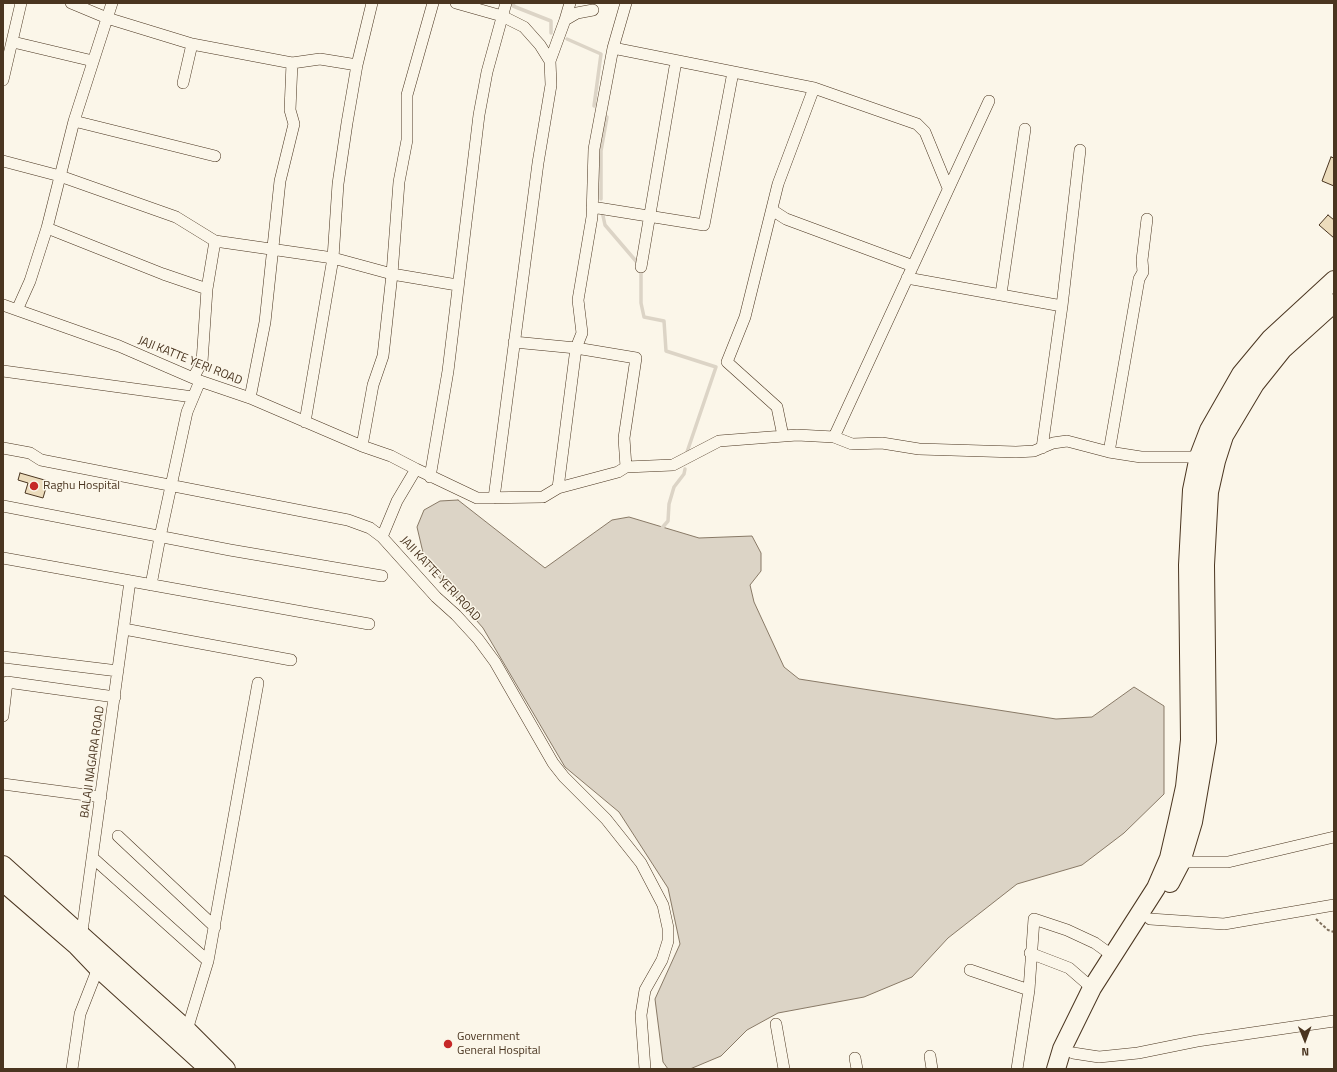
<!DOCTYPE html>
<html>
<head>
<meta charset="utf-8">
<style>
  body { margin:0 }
  #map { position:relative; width:1337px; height:1072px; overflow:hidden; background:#fbf6e9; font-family:"Titillium Web",sans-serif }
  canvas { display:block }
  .frame { position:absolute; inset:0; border:4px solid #4a3520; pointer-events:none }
  .north { position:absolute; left:1285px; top:1020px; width:40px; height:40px; -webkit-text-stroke:3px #fbf6e9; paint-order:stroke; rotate:179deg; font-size:11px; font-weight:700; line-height:16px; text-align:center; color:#4a3520 }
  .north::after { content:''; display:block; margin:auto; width:14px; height:18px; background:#4a3520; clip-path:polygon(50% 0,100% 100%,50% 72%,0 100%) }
</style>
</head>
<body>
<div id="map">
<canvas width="1337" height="1072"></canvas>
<div class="frame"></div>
<div class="north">N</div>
</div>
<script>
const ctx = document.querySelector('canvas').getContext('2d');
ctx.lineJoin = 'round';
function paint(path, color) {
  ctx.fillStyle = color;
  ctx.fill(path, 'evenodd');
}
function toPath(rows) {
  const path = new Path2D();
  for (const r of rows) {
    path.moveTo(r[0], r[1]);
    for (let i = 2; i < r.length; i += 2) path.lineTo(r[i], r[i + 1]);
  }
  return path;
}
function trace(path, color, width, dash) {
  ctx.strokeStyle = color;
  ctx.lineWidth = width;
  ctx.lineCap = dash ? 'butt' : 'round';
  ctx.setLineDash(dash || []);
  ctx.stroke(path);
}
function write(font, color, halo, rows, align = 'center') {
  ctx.font = font + ' "Titillium Web",sans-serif';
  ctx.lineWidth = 3;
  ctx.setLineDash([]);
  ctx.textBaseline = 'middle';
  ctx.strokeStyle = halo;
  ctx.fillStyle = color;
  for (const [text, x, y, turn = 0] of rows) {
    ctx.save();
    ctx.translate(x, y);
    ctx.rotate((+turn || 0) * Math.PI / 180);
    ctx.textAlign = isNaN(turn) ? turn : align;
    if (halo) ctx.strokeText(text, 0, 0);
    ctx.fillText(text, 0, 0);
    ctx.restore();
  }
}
const water = toPath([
  [458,500,545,568,612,520,629,517,699,538,752,536,761,553,761,571,750,585,754,602,784,667,799,679,1056,719,1092,717,1134,687,1164,706,1164,794,1124,833,1082,865,1017,884,948,938,912,977,864,997,778,1013,747,1030,721,1056,690,1069,668,1069,663,1062,655,999,680,944,668,888,619,812,565,767,483,628,425,561,417,527,424,510,440,501,458,500]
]);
const stream = toPath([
  [514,3,513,6,551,21,551,33],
  [567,39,601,54,594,106],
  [601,199,601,151,607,117],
  [602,211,605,225,641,267,641,303,644,317,664,321,666,351,716,367,686,455],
  [661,529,668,521,669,504,674,487,684,474,685,469]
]);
const building = toPath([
  [1331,157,1334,158,1334,186,1322,181,1331,157],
  [1328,215,1334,220,1334,238,1319,225,1328,215],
  [20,473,48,481,43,498,25,493,28,483,18,480,20,473]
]);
const path = toPath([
  [1316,919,1328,930,1334,932]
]);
const minor = toPath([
  [71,3,107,18,192,44,292,63,320,59,357,65],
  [456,3,502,16,524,27,540,45,550,61,551,85,538,163,494,498],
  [565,20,570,3],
  [13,42,93,61],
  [613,48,814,88,917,124,925,132,948,188],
  [550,61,565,20,577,13,593,10],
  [3,80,21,3],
  [183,83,192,44],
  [74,121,215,156],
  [3,161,60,176,176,217,215,241,333,258,392,274,457,285],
  [592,207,704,225,733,72],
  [772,210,786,219,913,266],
  [47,228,163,274,207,289],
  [641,267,676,61],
  [907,278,1062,306],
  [1001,294,1025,129],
  [3,305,119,346,200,381,250,398,362,446,391,456,416,469,397,501,382,537,436,597,456,615,478,639,495,662,553,763,564,777,606,819,641,863,663,905,668,928,668,941,662,960,645,990,641,1015,645,1069],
  [17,310,30,281,47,228,74,121,112,3],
  [514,342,576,348,636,358,624,438,626,467],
  [3,371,193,397],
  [193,378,202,362,207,289,215,241],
  [250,398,265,322,280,181,294,124,290,110,292,63],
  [305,422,333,258,338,184,347,123,357,65,372,3],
  [783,436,777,407,727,362,745,317,778,184,814,88],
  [834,437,989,101],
  [362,446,373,385,383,356,392,274,399,182,407,140,407,95,433,3],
  [3,448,30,453,41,460,348,520,370,528,382,537],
  [1042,448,1062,306,1080,150],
  [1109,452,1139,279,1143,272,1142,260,1147,219],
  [416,469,477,498,543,497,558,488,576,348,582,333,578,300,592,217,594,149,613,48,626,3],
  [430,477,448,371,479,115,487,72,506,3],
  [558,488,618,472,626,467,673,465,719,441,797,435,834,437,852,444,882,443,919,449,1016,452,1034,451,1053,443,1067,441,1109,452,1141,457,1204,457],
  [3,506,230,550,382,576],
  [3,558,369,624],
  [151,585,160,537,187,412,200,381],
  [124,629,291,660],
  [3,657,118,671],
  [3,716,7,682,115,697],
  [3,784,101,797],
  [118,836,215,927],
  [93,858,208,961],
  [1181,862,1228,862,1334,837],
  [1150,919,1224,924,1334,905],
  [81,939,130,581],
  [1030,953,1069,968,1092,988],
  [970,970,1029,990],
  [776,1024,784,1069],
  [187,1030,208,961,258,683],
  [1073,1053,1099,1057,1138,1053,1197,1041,1334,1021],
  [930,1056,932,1069],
  [855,1058,857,1069],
  [72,1069,80,1014,98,968],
  [1017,1069,1029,990,1034,919,1067,930,1095,943,1113,956]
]);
const trunk = toPath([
  [3,865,187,1030,226,1069],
  [3,882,77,946,98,968,209,1069],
  [1170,883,1181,862,1193,822,1207,741,1205,565,1209,492,1216,461,1224,436,1255,384,1283,349,1334,303],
  [1056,1069,1062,1049,1092,988,1156,888,1169,858,1178,819,1185,787,1190,740,1188,565,1192,490,1199,456,1209,430,1241,374,1271,338,1334,280]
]);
const markers = [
  [34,486,5,"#c62828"],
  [448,1044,5,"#c62828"]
];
const streetNames = [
  ["JAJI KATTE YERI ROAD",190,361,22],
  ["JAJI KATTE YERI ROAD",440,579,47],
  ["BALAJI NAGARA ROAD",93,762,-82]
];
const poiNames = [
  ["Raghu Hospital",43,486],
  ["Government",457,1037],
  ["General Hospital",457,1051]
];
paint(water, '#dcd4c6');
trace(water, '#887966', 1);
trace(stream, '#dcd4c6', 3.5);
paint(building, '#ecdcbc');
trace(building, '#4a3520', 1);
trace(minor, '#4a3520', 12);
trace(trunk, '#4a3520', 20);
trace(path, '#7f6f5c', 2, [3, 2]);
trace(minor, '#fbf6e9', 11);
trace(trunk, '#fbf6e9', 18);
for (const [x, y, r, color] of markers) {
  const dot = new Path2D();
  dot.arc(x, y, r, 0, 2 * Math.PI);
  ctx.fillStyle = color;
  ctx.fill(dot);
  trace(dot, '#fbf6e9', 1.5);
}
write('12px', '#4a3520', '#fbf6e9', streetNames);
write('12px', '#4a3520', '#fbf6e9', poiNames, 'left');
</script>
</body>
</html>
